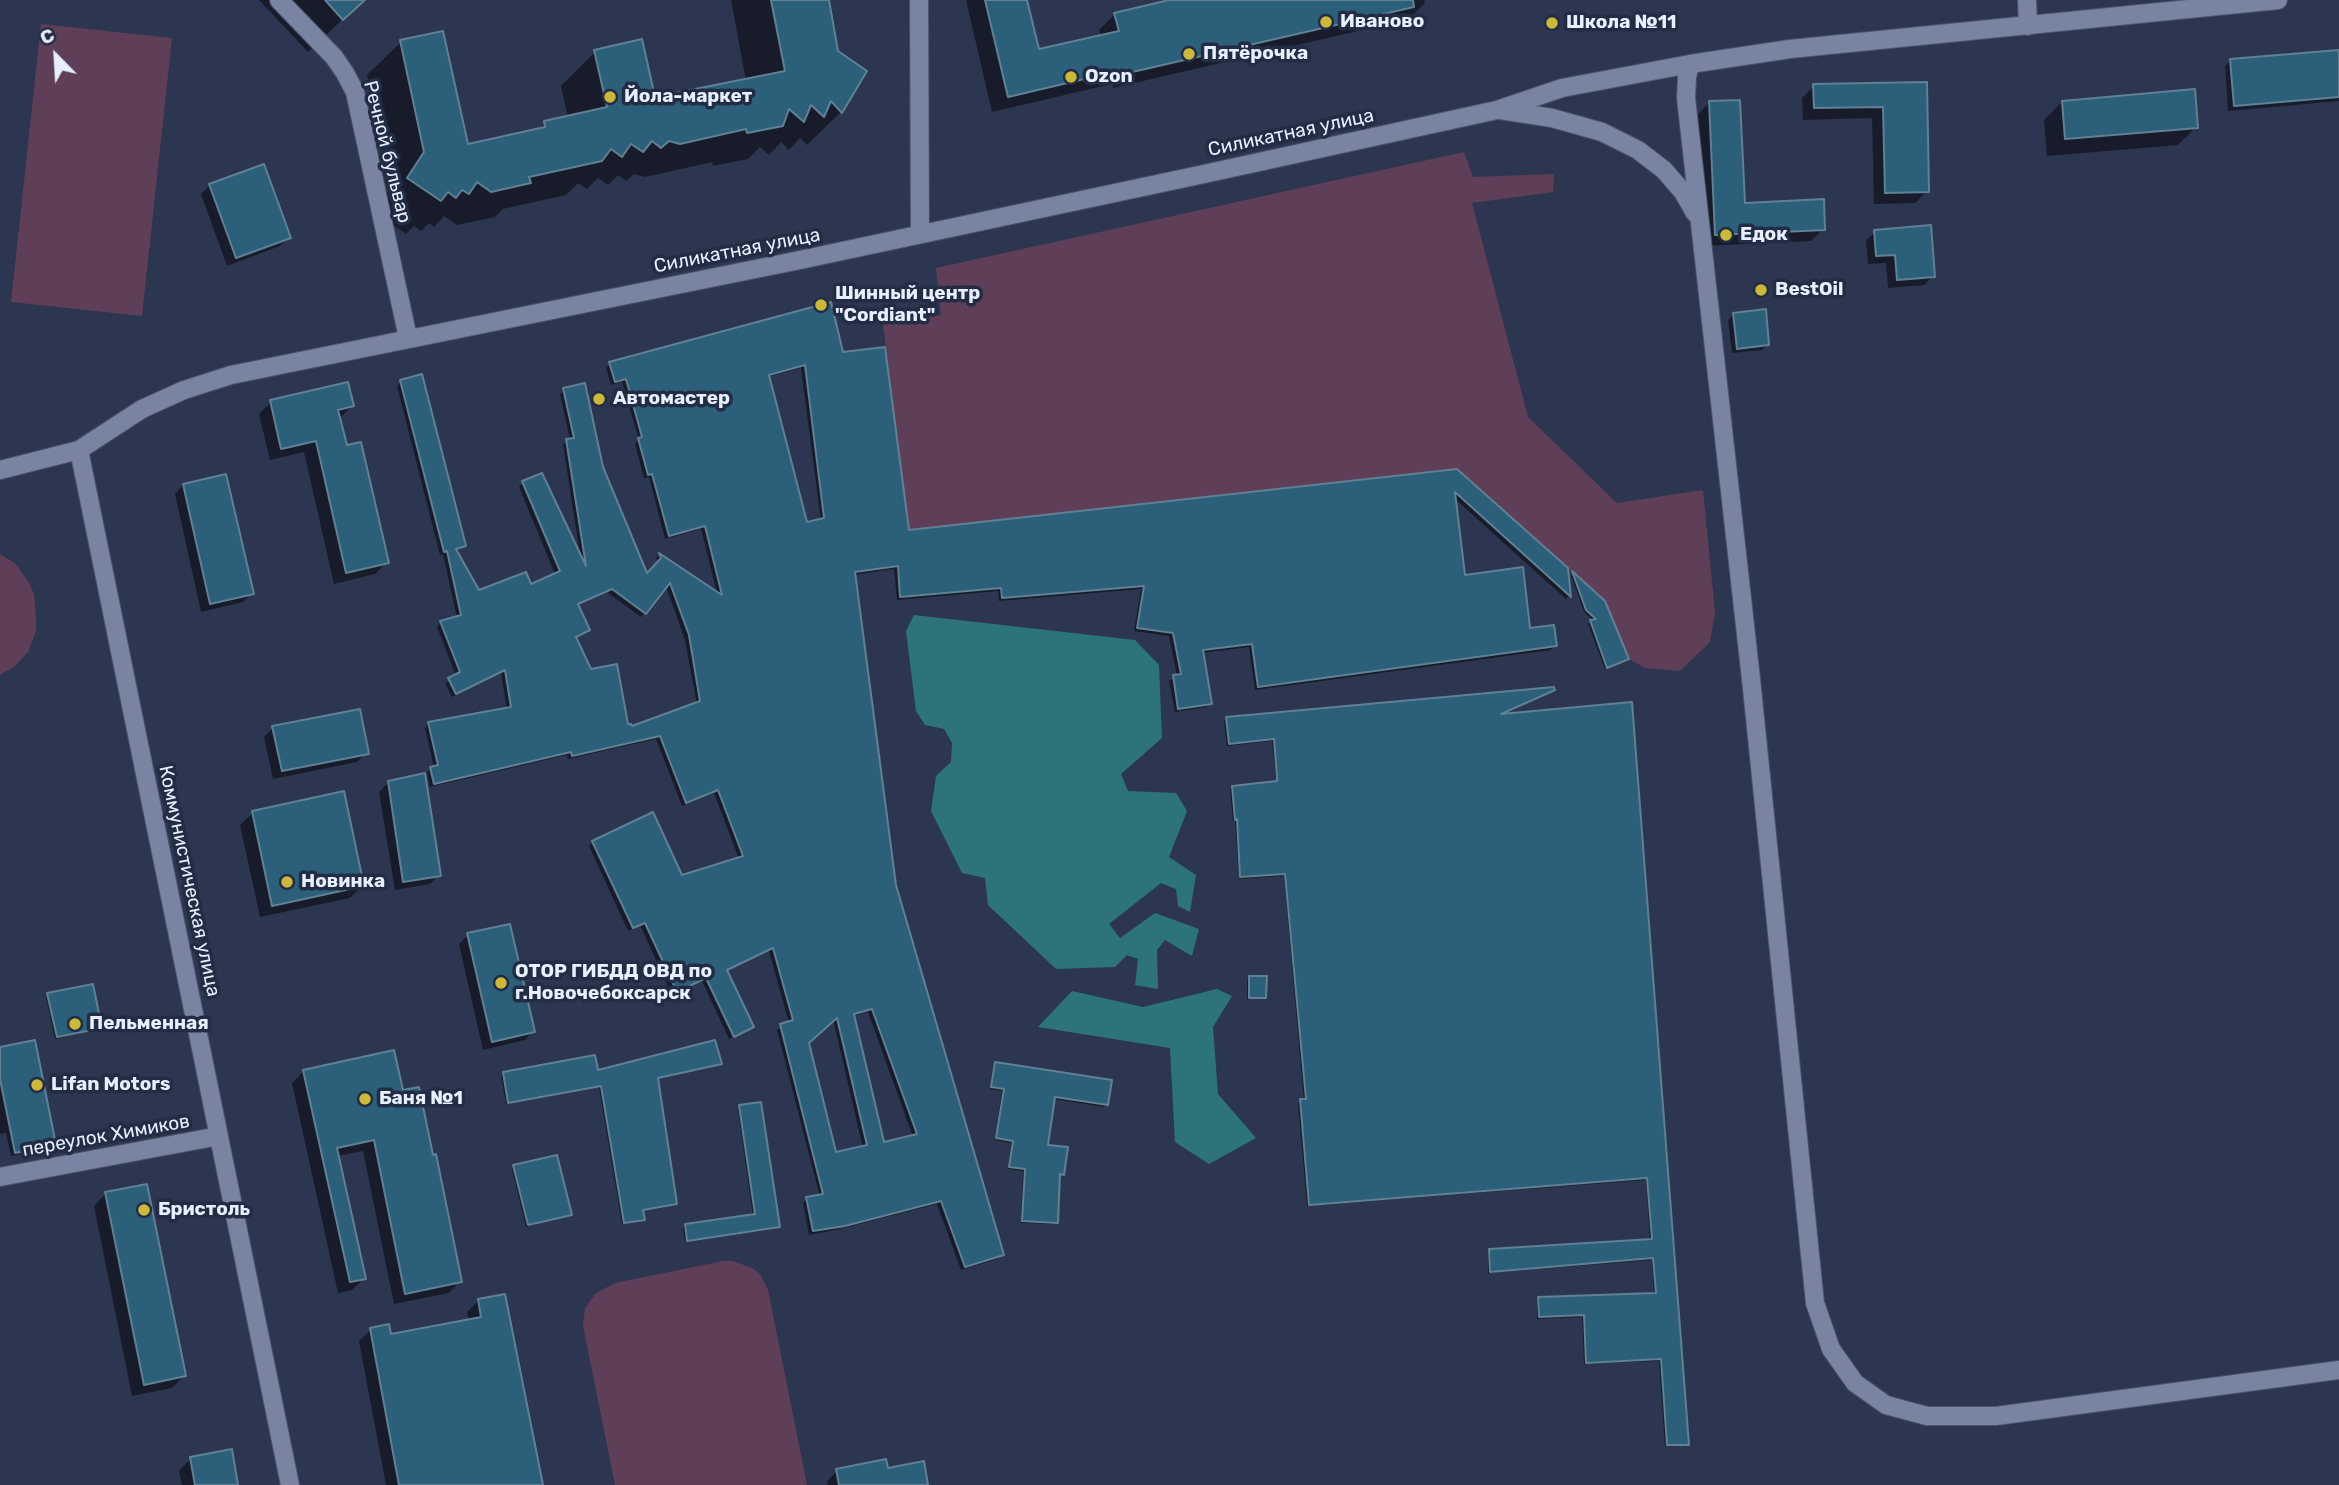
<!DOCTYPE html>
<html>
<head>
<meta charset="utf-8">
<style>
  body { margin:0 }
  #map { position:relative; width:2339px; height:1485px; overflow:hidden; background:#2d3650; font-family:Rubik,sans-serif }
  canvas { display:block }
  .north { position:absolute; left:21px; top:21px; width:70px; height:70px; -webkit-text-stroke:5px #232c45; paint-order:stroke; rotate:336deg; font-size:19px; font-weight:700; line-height:28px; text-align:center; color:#e8efff }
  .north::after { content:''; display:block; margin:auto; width:24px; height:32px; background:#e8efff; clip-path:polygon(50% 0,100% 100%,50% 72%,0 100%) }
</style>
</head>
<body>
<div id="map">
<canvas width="2339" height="1485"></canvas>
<div class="north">С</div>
</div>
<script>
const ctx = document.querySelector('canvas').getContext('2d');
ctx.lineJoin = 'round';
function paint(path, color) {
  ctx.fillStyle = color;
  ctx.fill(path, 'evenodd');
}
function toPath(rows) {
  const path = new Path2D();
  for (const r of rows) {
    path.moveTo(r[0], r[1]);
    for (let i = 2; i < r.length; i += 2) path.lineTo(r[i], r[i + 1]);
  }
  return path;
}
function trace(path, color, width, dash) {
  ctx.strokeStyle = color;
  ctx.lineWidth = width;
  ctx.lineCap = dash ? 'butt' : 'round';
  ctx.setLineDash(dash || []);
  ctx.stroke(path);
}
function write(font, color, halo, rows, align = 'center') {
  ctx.font = font + ' Rubik,sans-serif';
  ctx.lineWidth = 7;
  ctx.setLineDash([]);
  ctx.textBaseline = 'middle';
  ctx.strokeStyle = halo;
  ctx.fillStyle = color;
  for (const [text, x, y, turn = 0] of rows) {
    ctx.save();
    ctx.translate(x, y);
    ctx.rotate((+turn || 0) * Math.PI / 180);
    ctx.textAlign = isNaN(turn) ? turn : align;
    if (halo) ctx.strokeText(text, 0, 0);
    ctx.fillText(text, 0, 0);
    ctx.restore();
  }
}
const green = toPath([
  [41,24,172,38,142,316,11,302],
  [1464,152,1473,177,1554,174,1553,192,1472,203,1528,417,1617,503,1703,490,1715,612,1710,642,1680,671,1645,668,1629,659,1605,601,1457,469,909,530,883,324,941,315,936,268],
  [0,554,16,564,29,583,34,594,36,618,36,631,28,652,15,666,0,675],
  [723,1261,733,1261,752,1268,760,1274,768,1290,807,1485,615,1485,583,1326,585,1308,596,1293,615,1283]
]);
const water = toPath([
  [914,615,1135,640,1159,665,1162,738,1121,774,1128,791,1176,793,1187,811,1169,857,1196,875,1190,912,1178,906,1176,889,1161,883,1109,924,1120,938,1155,913,1199,929,1192,956,1165,940,1157,950,1158,989,1135,985,1138,959,1127,955,1115,967,1056,969,988,905,985,878,962,873,931,811,936,776,951,762,952,743,944,729,925,725,916,711,906,631],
  [1217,989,1232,996,1213,1027,1218,1094,1256,1138,1209,1164,1175,1142,1170,1048,1038,1027,1072,991,1143,1007]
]);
const shadow = toPath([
  [259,0,363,0,308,52],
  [731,0,827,0,837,52,864,72,841,112,807,145,800,138,789,150,781,142,769,155,760,147,748,159,713,166,712,162,645,177,634,174,626,181,618,175,608,185,598,178,587,189,578,183,566,195,503,209,495,217,457,225,444,216,434,227,429,223,421,231,414,226,406,234,374,212,391,187,367,75,401,42,467,146,537,131,545,123,568,118,561,86,595,52,654,99,746,81],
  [966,0,1025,0,1037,51,1101,37,1099,30,1115,14,1177,0,1424,0,1425,3,1409,19,1113,88,1112,84,992,112],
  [2339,51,2339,101,2228,111,2225,66,2230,61],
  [1925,83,1927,191,1915,203,1874,204,1872,118,1803,120,1802,98,1814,86],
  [2062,102,2196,127,2178,145,2047,156,2044,120],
  [1709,103,1743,205,1823,229,1811,241,1703,246,1697,115],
  [210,185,289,237,280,246,227,266,201,194],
  [1875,232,1933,276,1924,285,1888,288,1886,263,1868,264,1866,240],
  [1734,314,1767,345,1762,350,1732,353,1728,320],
  [842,354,908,532,1457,471,1567,569,1569,596,1566,599,1454,498,1464,577,1528,630,1555,646,1551,650,1255,690,1249,647,1202,653,1211,703,1206,707,1175,712,1169,681,1177,676,1169,636,1134,631,1141,589,999,601,998,591,897,600,894,569,854,575,894,885,1002,1255,998,1259,961,1270,937,1204,840,1229,809,1235,803,1203,807,1199,820,1197,777,1030,789,1023,769,951,726,971,752,1027,729,1039,702,981,672,995,640,925,628,931,589,846,593,842,681,877,739,859,714,793,682,806,656,739,568,759,567,755,430,787,427,772,434,768,425,728,429,724,507,710,501,673,452,697,445,683,456,676,437,627,441,623,457,618,443,554,440,555,397,386,401,382,464,546,456,551,478,593,530,586,555,574,519,487,523,483,580,555,563,444,570,440,560,394,564,390,602,467,646,576,658,563,656,558,659,555,717,593,701,529,665,539,649,477,644,478,635,444,639,440,622,382,611,385,606,368,610,364],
  [801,368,821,521,806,524,768,377],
  [666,586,685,640,697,705,630,728,627,726,590,671,575,638,588,630,577,605,607,592,641,617],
  [868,1012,913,1137,882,1144,852,1016],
  [833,1019,863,1148,835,1154,807,1043],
  [271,402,352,406,339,419,345,448,387,562,375,574,334,584,304,452,270,460,259,414],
  [183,485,252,593,243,602,201,612,175,494],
  [1572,574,1604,602,1625,661,1605,669,1588,624,1594,621,1584,612,1571,575],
  [1553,690,1498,715,1630,704,1687,1444,1685,1446,1665,1446,1659,1361,1584,1364,1582,1317,1537,1319,1537,1302,1539,1299,1654,1295,1652,1260,1488,1273,1488,1253,1490,1251,1650,1241,1646,1180,1307,1206,1298,1103,1304,1101,1284,876,1239,879,1235,821,1233,821,1230,790,1232,788,1276,783,1276,780,1272,741,1227,746,1224,721,1227,719],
  [273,728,365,754,357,762,273,779,264,737],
  [388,783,439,875,430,884,395,890,379,792],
  [253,813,362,886,350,898,260,917,240,825],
  [468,935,533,1031,525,1040,483,1050,459,944],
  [1249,978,1265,997,1262,999,1247,999,1247,980],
  [48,994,100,1027,98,1029,55,1039,46,997],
  [0,1049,54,1144,50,1149,11,1156,6,1133,0,1134],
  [720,1063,718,1065,657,1079,675,1203,672,1206,641,1211,643,1219,640,1221,622,1224,599,1087,506,1104,501,1076,504,1073,596,1072],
  [995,1064,1106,1104,1104,1107,1053,1099,1047,1146,1062,1174,1058,1176,1056,1222,1053,1224,1021,1223,1023,1171,1008,1169,1011,1143,995,1140,1002,1091,990,1089,993,1066],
  [304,1071,401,1092,460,1281,449,1293,394,1304,363,1151,337,1156,364,1278,352,1290,338,1293,292,1083],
  [740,1107,778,1226,775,1229,685,1242,683,1228,685,1226,753,1216,738,1109],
  [514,1166,570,1214,526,1227,512,1169],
  [106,1193,184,1376,172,1388,132,1396,94,1206],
  [478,1301,541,1485,386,1485,359,1341,371,1330,390,1336,469,1321,467,1312],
  [191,1458,237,1485,182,1485,179,1471],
  [886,1470,926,1485,828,1485,827,1481,837,1471]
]);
const building = toPath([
  [325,0,365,0,343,20,325,0],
  [771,0,829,0,838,51,867,71,842,113,831,101,824,117,811,105,804,122,789,109,783,126,747,133,746,129,680,144,669,141,661,148,652,141,643,152,631,144,622,157,611,149,602,161,529,177,531,183,491,192,477,182,469,194,462,190,456,198,448,192,441,201,407,178,424,152,400,40,443,31,468,144,545,127,544,121,607,107,594,50,642,39,655,97,785,71,771,0],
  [985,0,1027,0,1039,49,1119,31,1114,13,1169,0,1413,0,1414,7,1128,73,1127,69,1008,97,985,0],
  [2339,50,2339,97,2234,106,2230,59,2339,50],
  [1927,82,1929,192,1885,193,1883,107,1814,108,1813,84,1927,82],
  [2195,89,2198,128,2065,139,2062,101,2195,89],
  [1740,100,1745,203,1824,199,1825,230,1715,235,1709,101,1740,100],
  [264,164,291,238,236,258,209,184,264,164],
  [1931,225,1935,277,1897,280,1895,255,1876,256,1874,230,1931,225],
  [831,302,843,352,885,347,909,530,1457,469,1568,568,1571,597,1455,492,1465,575,1523,567,1530,628,1554,625,1557,646,1258,687,1252,644,1203,650,1212,704,1178,709,1173,675,1181,674,1173,633,1137,628,1144,586,1002,598,1001,588,900,597,898,566,855,572,896,885,1004,1255,965,1267,941,1201,845,1226,813,1231,806,1197,823,1194,780,1024,793,1020,773,948,727,970,754,1027,734,1037,706,978,677,992,645,923,633,928,592,841,653,812,682,875,743,856,718,790,686,803,660,736,572,756,571,752,434,784,430,767,438,765,428,722,511,707,505,670,456,694,448,678,460,672,440,621,461,615,447,551,444,552,400,380,422,374,466,546,456,549,479,590,526,572,531,584,560,571,522,481,542,473,586,566,566,439,574,438,563,388,585,383,603,467,647,573,661,558,659,553,722,595,705,526,669,536,652,474,648,475,638,438,642,437,626,379,615,382,609,362,831,302],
  [805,365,824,518,807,522,769,375,805,365],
  [670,583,689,635,700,701,632,726,631,724,628,724,617,664,591,669,576,637,590,630,578,604,612,589,646,614,670,583],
  [872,1009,917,1134,884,1142,854,1014,872,1009],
  [837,1018,867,1145,836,1152,809,1043,837,1018],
  [1766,309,1769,345,1737,349,1733,313,1766,309],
  [348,382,354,406,338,410,347,445,361,442,389,563,346,573,316,441,281,449,270,400,348,382],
  [226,474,254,594,210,604,183,484,226,474],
  [1572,571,1605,601,1629,659,1607,668,1590,620,1596,619,1586,610,1572,571],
  [1554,687,1555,690,1501,714,1632,702,1689,1445,1667,1445,1661,1359,1586,1363,1584,1315,1539,1317,1538,1297,1656,1293,1653,1258,1490,1272,1489,1249,1652,1239,1647,1178,1309,1205,1300,1099,1306,1099,1285,874,1240,877,1237,819,1235,820,1232,786,1277,781,1277,777,1274,739,1229,744,1226,717,1554,687],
  [360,709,369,754,282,771,272,726,360,709],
  [425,773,441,876,403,882,388,781,425,773],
  [344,791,364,886,272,906,252,811,344,791],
  [510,924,535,1032,492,1042,467,933,510,924],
  [1249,976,1267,976,1266,998,1249,998,1249,976],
  [93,984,102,1028,57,1037,47,993,93,984],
  [35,1040,56,1145,15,1153,0,1079,0,1047,35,1040],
  [715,1040,722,1064,658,1078,677,1204,643,1210,645,1220,624,1223,601,1086,508,1103,503,1072,595,1055,598,1070,715,1040],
  [394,1050,403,1090,419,1087,433,1155,436,1154,462,1282,405,1294,374,1140,337,1148,366,1279,350,1282,303,1070,394,1050],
  [995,1062,1112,1080,1108,1105,1055,1097,1048,1145,1068,1147,1064,1175,1060,1174,1058,1223,1022,1221,1025,1169,1009,1167,1013,1141,996,1138,1004,1089,991,1087,995,1062],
  [761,1102,780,1227,687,1241,685,1224,755,1214,739,1105,761,1102],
  [557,1155,572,1215,528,1225,513,1165,557,1155],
  [147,1184,186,1376,144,1385,105,1192,147,1184],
  [505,1294,543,1485,399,1485,370,1328,389,1324,391,1334,481,1317,478,1299,505,1294],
  [232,1449,238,1485,195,1485,190,1457,232,1449],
  [886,1459,888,1468,924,1461,928,1485,839,1485,836,1469,886,1459]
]);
const minor = toPath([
  [279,0,334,57,345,73,355,92,408,338],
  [919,0,920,234],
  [2027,0,2028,26],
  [1690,64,1687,77,1686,98,1751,679,1815,1303,1831,1349,1855,1383,1886,1405,1927,1416,1996,1416,2339,1370],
  [1500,110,1552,118,1602,132,1638,150,1664,170,1683,192,1695,213],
  [79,450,290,1485],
  [0,470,79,450,142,409,184,390,231,375,800,260,1204,174,1497,110,1562,88,1690,64,1790,49,2278,0],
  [0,1177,219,1136]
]);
const markers = [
  [1326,22,7,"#cdb938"],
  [1552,23,7,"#cdb938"],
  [1189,54,7,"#cdb938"],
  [1071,77,7,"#cdb938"],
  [610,97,7,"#cdb938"],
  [1726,235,7,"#cdb938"],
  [1761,290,7,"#cdb938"],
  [821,305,7,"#cdb938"],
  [599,399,7,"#cdb938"],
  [287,882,7,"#cdb938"],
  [501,983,7,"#cdb938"],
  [75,1024,7,"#cdb938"],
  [37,1085,7,"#cdb938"],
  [365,1099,7,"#cdb938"],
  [144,1210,7,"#cdb938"]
];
const poiNames = [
  ["Иваново",1340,22],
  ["Школа №11",1566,23],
  ["Пятёрочка",1203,54],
  ["Ozon",1085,77],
  ["Йола-маркет",624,97],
  ["Едок",1740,235],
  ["BestOil",1775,290],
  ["Шинный центр",835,294],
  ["\"Cordiant\"",835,316],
  ["Автомастер",613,399],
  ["Новинка",301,882],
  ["ОТОР ГИБДД ОВД по",515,972],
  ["г.Новочебоксарск",515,994],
  ["Пельменная",89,1024],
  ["Lifan Motors",51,1085],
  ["Баня №1",379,1099],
  ["Бристоль",158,1210]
];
const streetNames = [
  ["Силикатная улица",1291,133,-12],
  ["Речной бульвар",387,152,76],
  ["Силикатная улица",737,251,-11],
  ["Коммунистическая улица",189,881,78],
  ["переулок Химиков",106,1136,-10]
];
paint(green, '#5f3e58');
paint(water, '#2c7478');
paint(shadow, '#0007');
paint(building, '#2b5f7a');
trace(building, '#608093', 2);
trace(minor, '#4c546a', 20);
trace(minor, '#7884a1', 18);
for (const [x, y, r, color] of markers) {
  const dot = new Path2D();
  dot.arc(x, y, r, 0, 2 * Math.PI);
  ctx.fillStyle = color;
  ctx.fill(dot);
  trace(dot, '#232c45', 2.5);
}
write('bold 19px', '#e8efff', '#232c45', poiNames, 'left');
write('19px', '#e8efff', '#232c45', streetNames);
</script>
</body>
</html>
